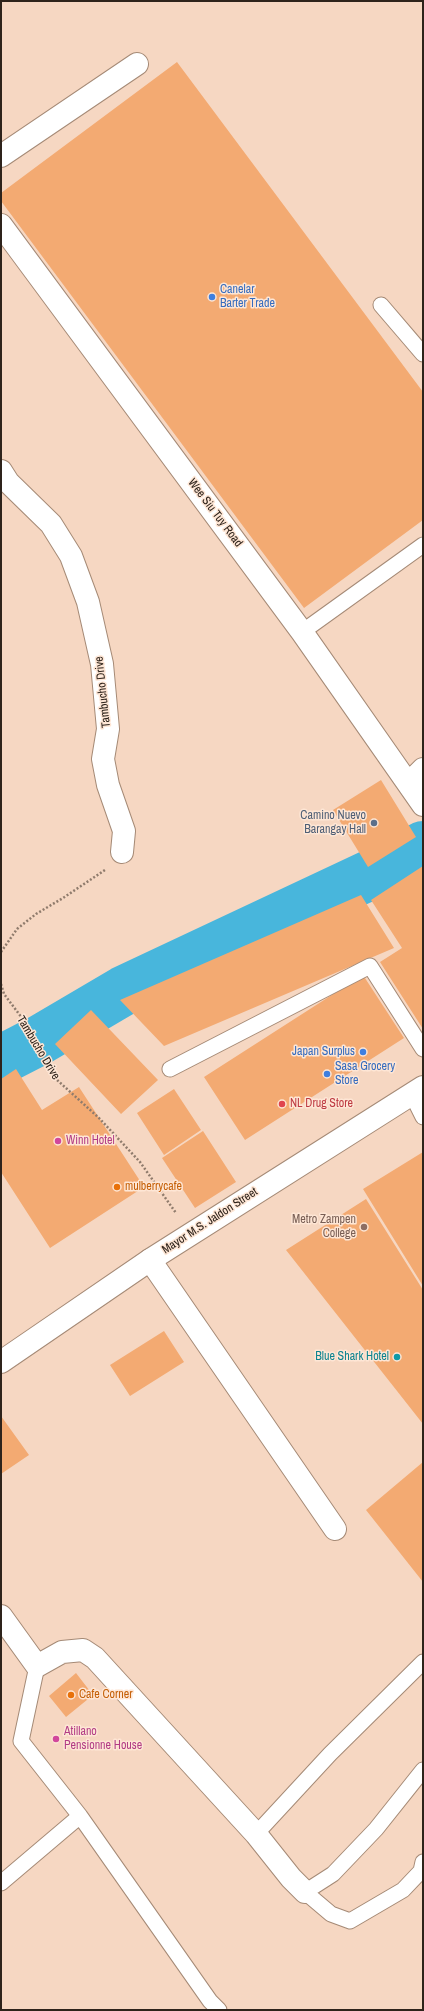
<!DOCTYPE html>
<html>
<head>
<meta charset="utf-8">
<style>
  body { margin:0 }
  #map { position:relative; width:424px; height:2011px; overflow:hidden; background:#f6d7c2; font-family:"Archivo Narrow",sans-serif }
  canvas { display:block }
  .frame { position:absolute; inset:0; border:2px solid #2e231b; pointer-events:none }
</style>
</head>
<body>
<div id="map">
<canvas width="424" height="2011"></canvas>
<div class="frame"></div>
</div>
<script>
const ctx = document.querySelector('canvas').getContext('2d');
ctx.lineJoin = 'round';
function toPath(rows) {
  const path = new Path2D();
  for (const r of rows) {
    path.moveTo(r[0], r[1]);
    for (let i = 2; i < r.length; i += 2) path.lineTo(r[i], r[i + 1]);
  }
  return path;
}
function trace(path, color, width, dash) {
  ctx.strokeStyle = color;
  ctx.lineWidth = width;
  ctx.lineCap = dash ? 'butt' : 'round';
  ctx.setLineDash(dash || []);
  ctx.stroke(path);
}
function paint(path, color) {
  ctx.fillStyle = color;
  ctx.fill(path, 'evenodd');
}
function write(font, color, halo, rows, align = 'center') {
  ctx.font = font + ' "Archivo Narrow",sans-serif';
  ctx.lineWidth = 3;
  ctx.setLineDash([]);
  ctx.textBaseline = 'middle';
  ctx.strokeStyle = halo;
  ctx.fillStyle = color;
  for (const [text, x, y, turn = 0] of rows) {
    ctx.save();
    ctx.translate(x, y);
    ctx.rotate((+turn || 0) * Math.PI / 180);
    ctx.textAlign = isNaN(turn) ? turn : align;
    if (halo) ctx.strokeText(text, 0, 0);
    ctx.fillText(text, 0, 0);
    ctx.restore();
  }
}
const river = toPath([
  [1,1060,38,1041,123,991,404,859,423,846]
]);
const building = toPath([
  [177,62,423,392,423,520,304,608,1,201,1,193],
  [381,780,416,837,368,867,333,810],
  [423,866,423,1029,380,962,402,948,371,900],
  [361,895,394,948,164,1046,120,1000],
  [363,975,404,1038,245,1140,204,1077],
  [91,1010,158,1080,121,1114,55,1044],
  [16,1069,42,1110,79,1087,144,1187,50,1248,1,1172,1,1079],
  [174,1089,201,1130,164,1155,137,1113],
  [203,1131,236,1182,195,1208,162,1158],
  [423,1152,423,1286,363,1189],
  [366,1199,423,1290,423,1424,286,1250],
  [164,1331,184,1362,130,1396,110,1365],
  [1,1416,29,1455,1,1474],
  [423,1462,423,1582,366,1510],
  [76,1673,93,1695,66,1717,49,1696]
]);
const path = toPath([
  [1,952,17,929,36,914,63,898,105,870],
  [1,984,4,994,22,1018,28,1034,56,1079,99,1118,140,1162,176,1213]
]);
const lane = toPath([
  [381,305,423,354],
  [302,632,423,545],
  [170,1069,370,966,423,1049],
  [411,1093,423,1117],
  [37,1666,21,1741,80,1816,210,2001,219,2010],
  [423,1770,376,1829,333,1874,305,1892,331,1914,350,1921,403,1890,421,1871,423,1862],
  [256,1834,330,1754,423,1662],
  [1,1883,80,1816]
]);
const street = toPath([
  [1,156,137,64],
  [1,225,302,632,423,805],
  [1,471,8,482,51,524,71,556,88,602,102,664,108,729,103,759,108,785,124,831,122,852],
  [409,783,423,769],
  [150,1260,335,1529],
  [1,1616,37,1666,62,1652,83,1650,95,1658,256,1834,291,1878,305,1892]
]);
const secondary = toPath([
  [1,1362,150,1260,423,1087]
]);
const markers = [
  [212,297,4,"#3f7fe0"],
  [374,823,4,"#5c6f8a"],
  [363,1052,4,"#3f7fe0"],
  [327,1074,4,"#3f7fe0"],
  [282,1104,4,"#e0444e"],
  [58,1141,4,"#d1479c"],
  [117,1187,4,"#e8710a"],
  [364,1227,4,"#8d6e63"],
  [397,1357,4,"#0f9aa8"],
  [71,1695,4,"#e8710a"],
  [56,1739,4,"#d1479c"]
];
const shopNames = [
  ["Canelar",220,290],
  ["Barter Trade",220,304],
  ["Japan Surplus",355,1052,"right"],
  ["Sasa Grocery",335,1067],
  ["Store",335,1081]
];
const streetNames = [
  ["Wee Siu Tuy Road",215,513,53],
  ["Tambucho Drive",103,692,-96],
  ["Tambucho Drive",38,1048,59],
  ["Mayor M.S. Jaldon Street",210,1221,-33]
];
const serviceNames = [
  ["Camino Nuevo",366,816],
  ["Barangay Hall",366,830]
];
const healthNames = [
  ["NL Drug Store",290,1104]
];
const hotelNames = [
  ["Winn Hotel",66,1141],
  ["Atillano",64,1732],
  ["Pensionne House",64,1746]
];
const foodNames = [
  ["mulberrycafe",125,1187],
  ["Cafe Corner",79,1695]
];
const educationNames = [
  ["Metro Zampen",356,1220],
  ["College",356,1234]
];
const cultureNames = [
  ["Blue Shark Hotel",389,1357]
];
trace(river, '#48b6dc', 50);
paint(building, '#f3aa72');
trace(lane, '#a58a76', 17);
trace(street, '#a58a76', 24);
trace(secondary, '#a58a76', 24);
trace(path, '#8f7b6c', 2.5, [2, 2]);
trace(lane, '#fff', 15);
trace(street, '#fff', 22);
trace(secondary, '#fff', 22);
for (const [x, y, r, color] of markers) {
  const dot = new Path2D();
  dot.arc(x, y, r, 0, 2 * Math.PI);
  ctx.fillStyle = color;
  ctx.fill(dot);
  trace(dot, '#fee6d5', 1.5);
}
write('12px', '#366cbe', '#fee6d5', shopNames, 'left');
write('12px', '#2e231b', '#fee6d5', streetNames);
write('12px', '#4e5e75', '#fee6d5', serviceNames, 'right');
write('12px', '#be3a42', '#fee6d5', healthNames, 'left');
write('12px', '#b23c85', '#fee6d5', hotelNames, 'left');
write('12px', '#c56008', '#fee6d5', foodNames, 'left');
write('12px', '#785e54', '#fee6d5', educationNames, 'right');
write('12px', '#0d838f', '#fee6d5', cultureNames, 'right');
</script>
</body>
</html>
